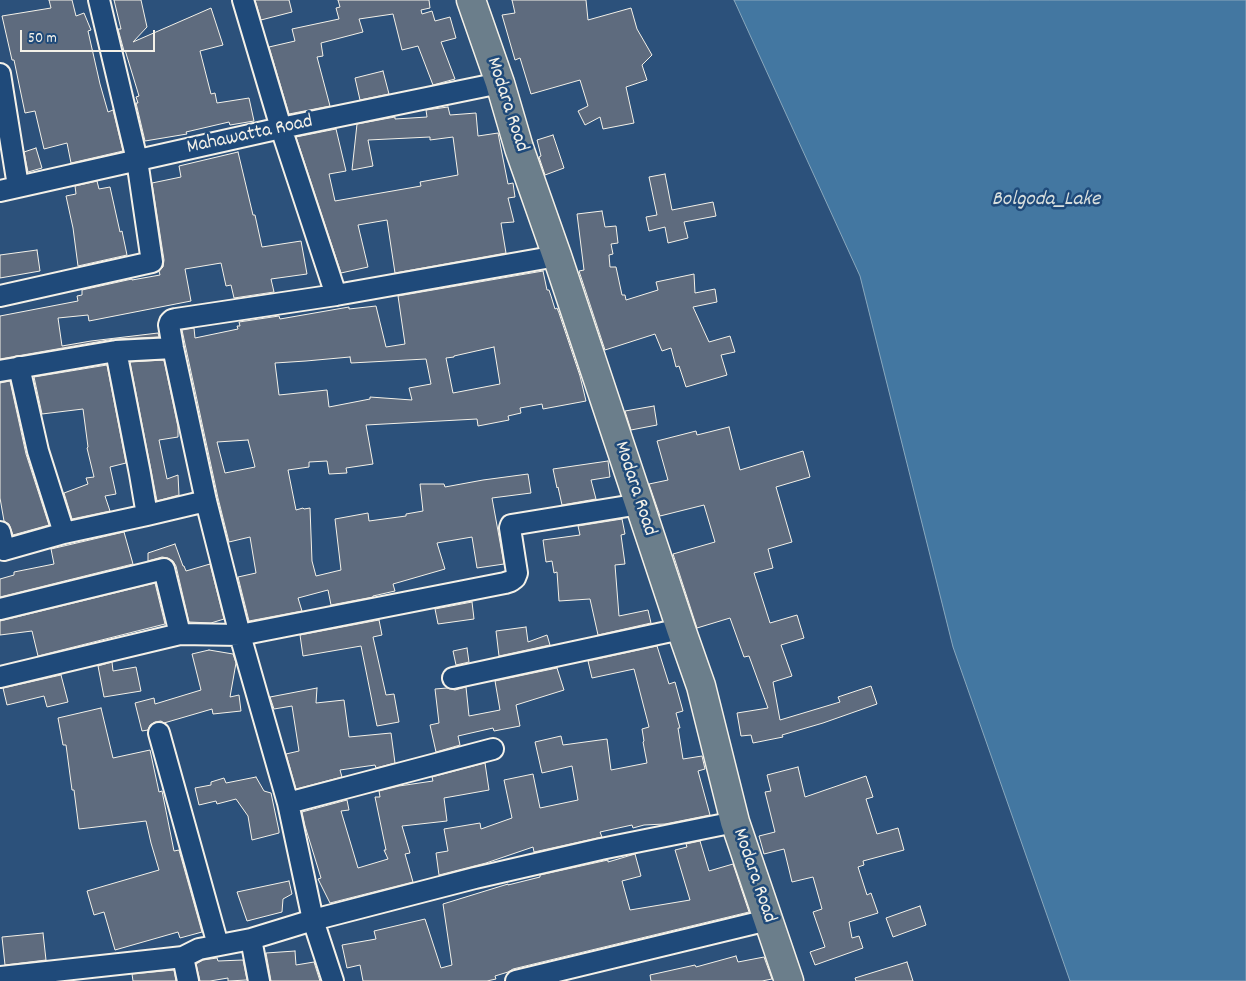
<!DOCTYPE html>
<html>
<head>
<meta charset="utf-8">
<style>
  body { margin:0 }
  #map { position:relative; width:1246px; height:981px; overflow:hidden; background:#2c517b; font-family:Dekko,sans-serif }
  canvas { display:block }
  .scale { position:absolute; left:20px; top:30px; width:135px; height:22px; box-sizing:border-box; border:2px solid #f4f1e8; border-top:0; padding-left:6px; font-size:15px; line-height:18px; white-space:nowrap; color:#f4f1e8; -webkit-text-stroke:4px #1f4a7a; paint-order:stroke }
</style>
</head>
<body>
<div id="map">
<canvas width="1246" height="981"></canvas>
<div class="scale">50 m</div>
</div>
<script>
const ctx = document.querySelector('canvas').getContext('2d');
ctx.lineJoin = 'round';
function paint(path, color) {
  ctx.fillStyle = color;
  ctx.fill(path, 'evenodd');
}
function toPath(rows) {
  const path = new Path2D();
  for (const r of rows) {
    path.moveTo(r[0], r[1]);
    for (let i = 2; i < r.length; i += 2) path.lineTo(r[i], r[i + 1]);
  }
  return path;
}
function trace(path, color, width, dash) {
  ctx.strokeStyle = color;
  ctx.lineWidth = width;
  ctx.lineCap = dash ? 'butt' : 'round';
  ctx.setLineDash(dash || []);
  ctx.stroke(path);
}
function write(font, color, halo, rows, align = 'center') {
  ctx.font = font + ' Dekko,sans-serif';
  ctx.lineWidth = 5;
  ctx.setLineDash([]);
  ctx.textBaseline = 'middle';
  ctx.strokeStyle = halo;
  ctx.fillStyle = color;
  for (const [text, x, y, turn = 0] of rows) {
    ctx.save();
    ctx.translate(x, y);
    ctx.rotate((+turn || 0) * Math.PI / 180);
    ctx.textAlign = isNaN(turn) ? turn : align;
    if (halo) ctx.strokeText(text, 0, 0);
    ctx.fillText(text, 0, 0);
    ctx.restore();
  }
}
const water = toPath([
  [734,0,1246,0,1246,981,1070,981,953,647,860,276,734,0]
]);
const building = toPath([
  [49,0,72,0,76,16,84,13,91,30,88,31,100,84,108,112,113,110,123,151,71,163,67,143,44,149,35,111,25,113,14,60,12,60,2,16,51,8,49,0],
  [114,0,141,0,147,27,133,42,211,8,223,45,200,51,211,94,215,93,217,103,249,98,254,121,230,125,229,122,186,132,187,134,145,141,136,103,138,103,136,97,139,96,125,50,124,51,118,29,121,29,114,0],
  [255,0,289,0,292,12,261,20,255,0],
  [338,0,429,0,430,8,421,10,422,14,432,11,435,21,450,17,456,38,441,42,455,79,433,85,418,46,402,50,393,14,359,19,363,32,321,43,323,56,317,57,330,106,289,114,269,47,295,41,292,29,339,19,336,8,340,7,338,0],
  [512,0,586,0,588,20,631,8,637,29,652,55,642,65,647,80,626,87,634,123,603,129,600,117,585,125,578,111,588,106,580,80,531,94,520,58,515,60,502,15,515,13,512,0],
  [383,71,389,94,360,100,355,78,383,71],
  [448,107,450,115,476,113,478,136,498,133,508,184,513,183,515,197,508,198,514,222,501,223,506,253,395,273,387,220,358,225,368,267,341,273,296,137,336,129,346,171,329,174,335,201,421,186,420,182,458,175,453,137,430,140,430,137,368,140,373,166,352,170,357,124,395,117,395,119,427,117,426,110,448,107],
  [553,135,564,168,545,175,539,157,541,156,537,140,553,135],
  [36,148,42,168,28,172,24,152,36,148],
  [238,152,253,215,255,215,262,247,301,241,307,274,271,279,274,292,234,298,231,285,226,286,221,263,185,269,191,301,89,321,88,315,58,318,62,346,91,341,158,333,159,337,114,339,0,359,0,316,78,301,77,296,82,295,82,290,132,279,132,280,160,275,159,271,163,267,164,260,152,183,181,177,179,166,238,152],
  [665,174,672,210,713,202,716,216,684,222,688,238,668,243,665,227,649,231,646,217,657,215,649,177,665,174],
  [97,181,99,189,110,187,120,232,122,231,127,255,78,266,73,228,66,196,76,194,75,186,97,181],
  [602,211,605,227,616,226,618,243,611,244,613,254,609,255,610,267,616,267,622,295,625,295,626,300,658,290,656,282,694,274,695,293,715,289,717,302,693,307,709,342,730,336,735,352,721,355,727,375,686,387,679,366,676,367,671,348,662,351,655,334,605,350,579,271,584,270,577,214,602,211],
  [37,250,40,271,0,278,0,255,37,250],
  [543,271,547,290,549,290,551,296,555,309,557,308,559,313,580,376,586,401,543,409,542,404,520,408,521,413,508,416,509,420,478,426,477,419,366,425,373,464,346,468,347,473,329,474,327,461,309,462,309,467,288,470,296,510,303,508,304,509,310,508,312,561,316,576,341,570,335,519,368,513,369,521,406,516,406,514,423,511,420,484,444,484,445,487,483,480,528,474,531,493,492,498,504,564,477,568,472,537,437,543,445,569,393,584,395,591,373,596,373,597,331,605,328,590,298,598,302,611,249,621,238,577,256,573,250,537,229,542,218,498,182,330,194,328,195,338,238,329,237,326,240,326,239,322,279,316,280,319,349,307,349,309,376,306,386,347,405,344,398,296,543,271],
  [494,347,500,384,453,393,446,358,454,357,454,356,494,347],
  [350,357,351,363,426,359,431,384,409,388,412,400,370,397,370,399,329,407,327,390,279,395,275,363,306,361,350,357],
  [248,440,255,467,225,473,217,442,248,440],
  [164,360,178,427,178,437,159,440,167,479,178,475,179,495,157,501,130,362,164,360],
  [107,365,126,463,110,467,116,494,105,496,110,511,72,519,64,493,88,484,86,478,94,477,87,448,88,447,83,409,42,414,34,377,107,365],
  [10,381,26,454,49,525,13,535,9,524,4,521,0,498,0,383,10,381],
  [654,406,657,425,631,430,625,411,654,406],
  [729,427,740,470,803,451,810,477,776,487,792,542,768,549,773,568,754,573,770,623,797,615,804,638,781,645,792,676,773,682,780,720,840,702,838,697,871,686,877,704,823,723,782,735,783,737,753,743,751,735,741,736,737,713,768,708,749,656,744,657,730,618,697,628,673,554,715,542,704,505,660,516,649,484,668,480,657,441,696,431,697,435,729,427],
  [608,461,610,477,591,480,596,499,562,505,558,487,557,488,553,469,608,461],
  [622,519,625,534,621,535,625,564,615,565,619,616,648,610,651,623,598,635,590,599,559,601,557,572,554,573,552,561,546,562,543,540,580,535,578,526,622,519],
  [124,532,133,564,0,597,0,579,14,575,14,572,54,564,51,549,124,532],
  [175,544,183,566,184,566,186,571,210,564,224,619,211,623,189,622,176,566,173,561,168,558,162,557,148,561,148,553,175,544],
  [155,583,165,624,38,656,32,631,0,635,0,621,155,583],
  [472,602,474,619,438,624,435,609,472,602],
  [379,620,382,635,373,637,386,695,394,694,399,722,377,726,361,646,303,656,300,635,379,620],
  [526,627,528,642,547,635,550,645,499,656,496,631,526,627],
  [657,646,669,684,675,682,683,711,676,713,680,728,678,728,683,759,702,756,705,769,698,771,710,815,665,824,644,825,633,828,632,825,600,832,602,837,534,852,533,847,486,863,439,875,436,853,448,851,444,829,480,823,481,829,512,818,504,780,533,774,540,808,578,800,572,766,542,773,535,742,561,736,563,745,607,739,611,770,647,763,643,742,644,741,642,729,649,727,634,669,592,678,588,661,657,646],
  [467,648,469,662,456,665,453,651,467,648],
  [209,650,233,654,236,663,230,697,239,695,241,711,213,714,212,709,164,723,161,721,155,722,150,725,148,730,142,731,135,703,154,698,155,704,201,690,192,654,209,650],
  [112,662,113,671,136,667,141,691,104,697,98,666,112,662],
  [557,668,564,690,516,705,520,726,494,731,493,728,458,736,460,745,436,752,430,725,439,723,435,689,447,688,455,690,466,687,469,716,500,710,495,681,557,668],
  [61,675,68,702,47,707,44,696,7,705,3,688,61,675],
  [317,688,316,703,344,700,349,737,391,733,395,763,376,768,375,765,340,770,342,777,296,789,286,754,299,751,292,706,274,709,270,697,317,688],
  [101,708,113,758,150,750,159,792,162,791,174,851,179,850,202,932,180,938,178,932,115,950,104,912,94,915,87,891,159,870,151,843,146,821,79,829,74,790,72,790,66,745,63,745,58,718,101,708],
  [485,763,489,790,444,798,447,821,402,826,410,853,405,854,413,882,330,903,318,879,321,878,305,826,302,812,347,800,349,810,341,811,358,868,388,859,384,850,386,850,375,797,380,797,379,791,399,786,433,781,432,777,485,763],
  [798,767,805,797,866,776,873,797,866,799,877,834,898,828,904,850,863,861,864,865,858,867,867,895,871,893,878,913,849,922,852,938,859,936,863,948,815,965,810,952,825,947,813,912,822,909,813,877,792,882,784,849,764,854,759,836,775,832,765,792,771,791,767,775,798,767],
  [256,777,264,791,271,793,279,831,279,833,252,840,248,816,236,799,217,804,216,801,199,805,195,788,211,785,211,782,224,778,226,783,256,777],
  [700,841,709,871,733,864,749,912,513,969,508,972,495,976,496,979,487,981,363,981,360,965,347,968,342,945,376,939,374,931,425,919,441,968,452,965,443,904,508,884,508,885,540,877,540,875,608,860,608,862,635,854,641,876,622,881,630,910,690,900,675,850,687,847,686,844,700,841],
  [289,881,292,894,283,899,282,912,247,921,237,892,289,881],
  [920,906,926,925,893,937,886,918,920,906],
  [43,933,46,960,5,965,2,937,43,933],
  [295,951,296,965,314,962,320,981,271,981,266,953,295,951],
  [736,956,738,962,764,957,772,979,762,981,651,981,650,975,695,965,696,967,736,956],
  [217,958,218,961,243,960,247,980,228,981,228,978,210,981,200,981,196,964,203,960,217,958],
  [907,962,913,981,856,981,855,978,907,962],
  [174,970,176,981,133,981,132,974,174,970]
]);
const street = toPath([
  [243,0,281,128,336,295],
  [0,74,18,186],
  [0,191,281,128,500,83],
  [0,296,152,262,137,160,99,0],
  [116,351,140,474,147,515],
  [19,367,38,451,64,533],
  [0,371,116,351,173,348],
  [0,532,4,550,64,533,147,515,206,501],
  [0,609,164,569,180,634],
  [0,677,180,634,240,635,505,583,511,581,515,578,517,573,510,528,511,525,640,504],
  [453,678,681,629],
  [159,733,218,945],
  [288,803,493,749],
  [251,939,259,981],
  [183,957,188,981],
  [0,977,183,957,199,949,251,939,313,920,475,878,601,849,735,822],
  [333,981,313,920,288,803,240,635,206,501,173,348,169,325,170,322,172,320,176,319,336,295,557,256],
  [516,981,768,920]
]);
const primary = toPath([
  [471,0,500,83,519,148,557,256,681,629,701,686,735,822,789,981]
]);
const streetNames = [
  ["Modara Road",506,105,72],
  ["Mahawatta Road",250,136,-12],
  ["Modara Road",634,489,72],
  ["Modara Road",753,876,71]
];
const waterNames = [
  ["Bolgoda_Lake",1046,201]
];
paint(water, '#4377a1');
trace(water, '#8aa8bd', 1);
paint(building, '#5e6b7e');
trace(building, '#f4f1e8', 1);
trace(street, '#f4f1e8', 24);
trace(primary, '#f4f1e8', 31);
trace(street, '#1f4a7a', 20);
trace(primary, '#6b7e8b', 28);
write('20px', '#f4f1e8', '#1f4a7a', streetNames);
write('italic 21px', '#d9dfdd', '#1f4a7a', waterNames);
</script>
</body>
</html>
